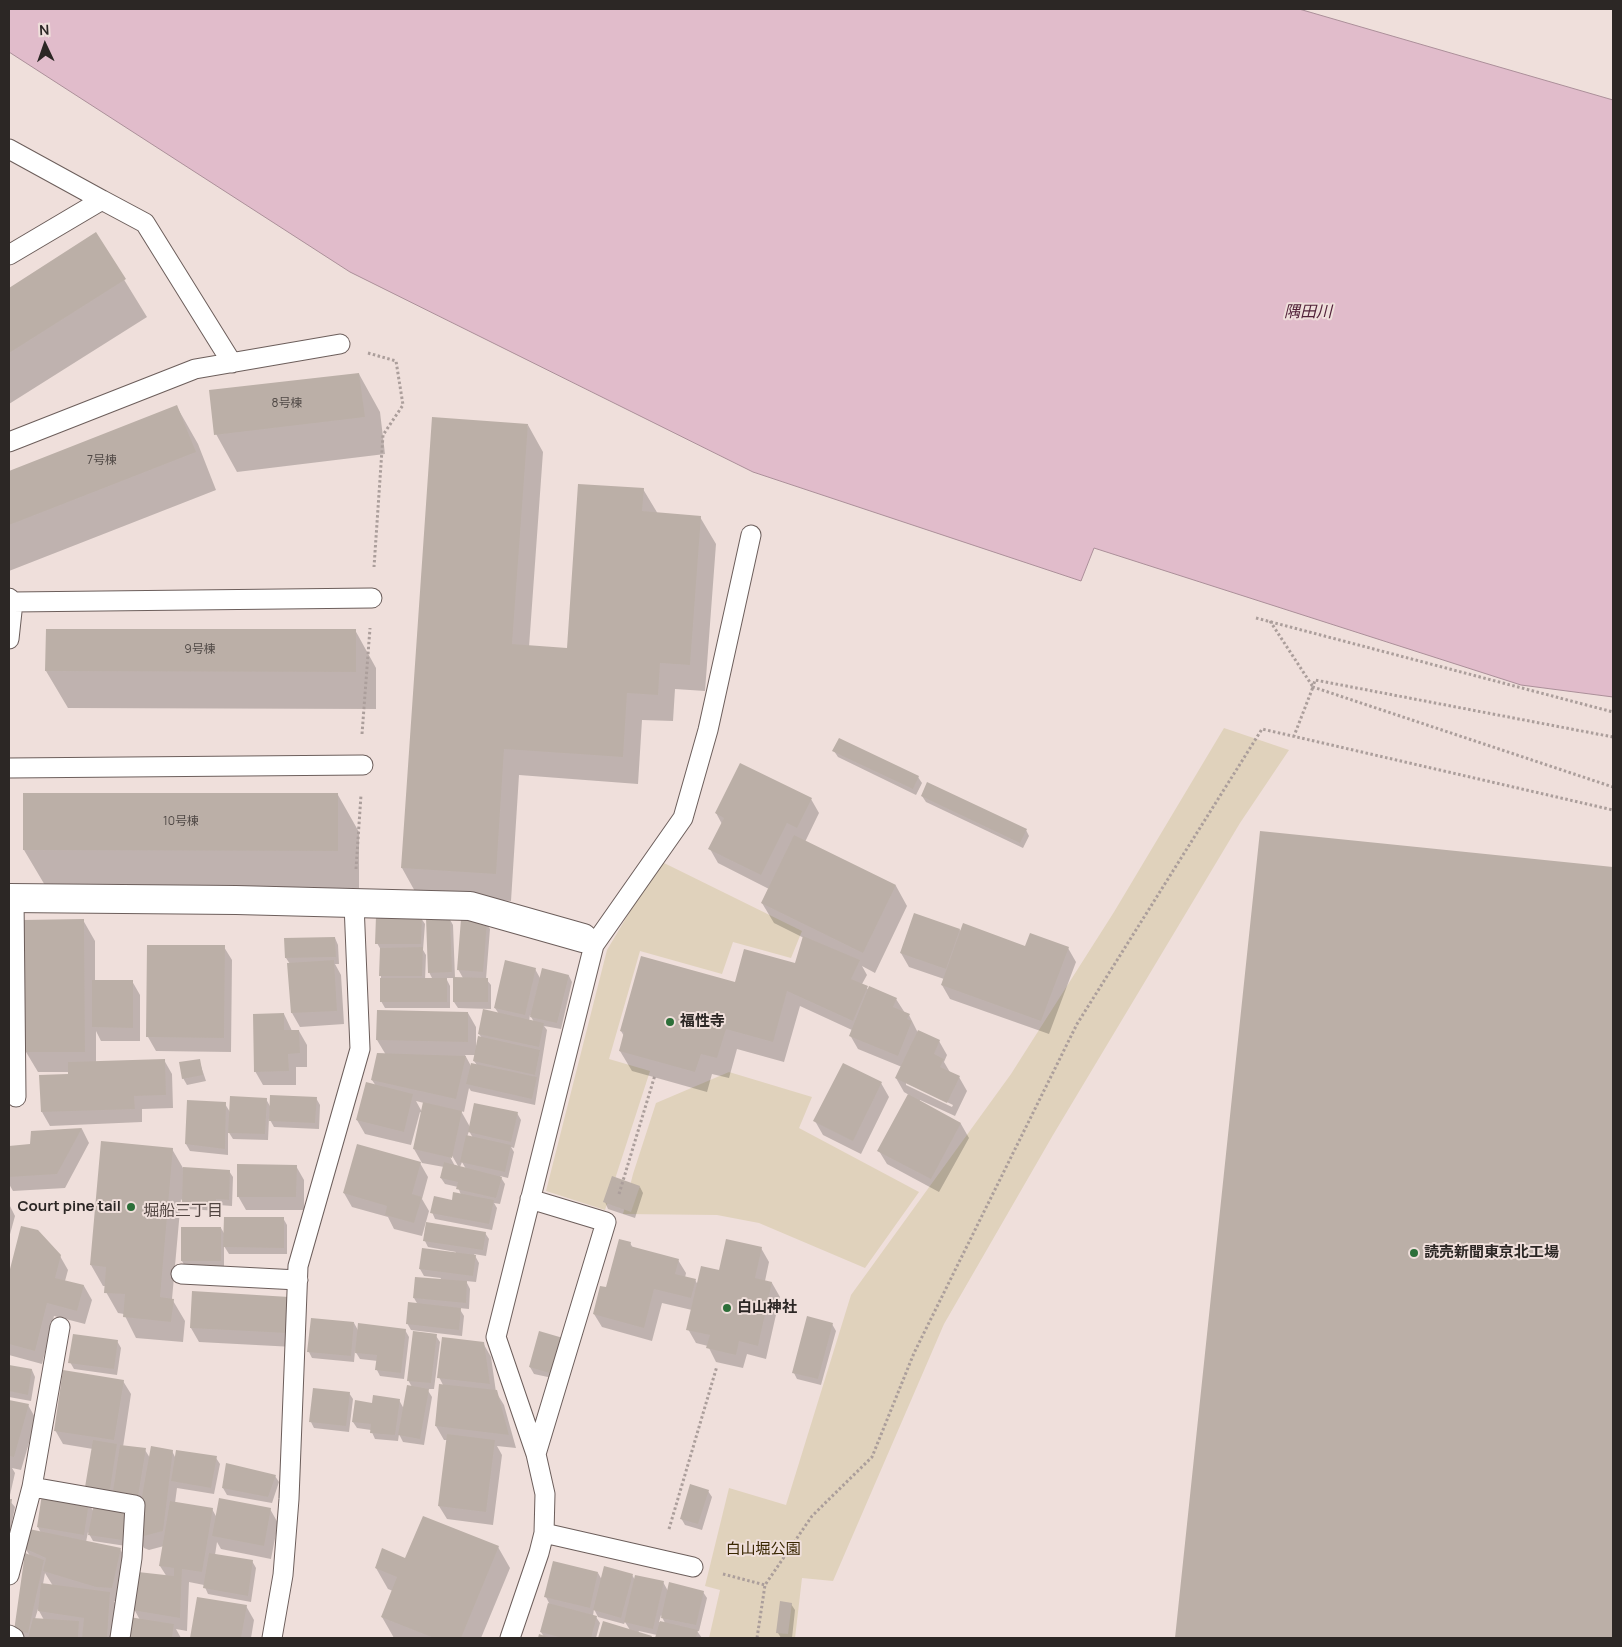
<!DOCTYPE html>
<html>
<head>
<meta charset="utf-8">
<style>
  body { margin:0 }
  #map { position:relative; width:1622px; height:1647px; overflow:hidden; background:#efdfdb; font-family:Manrope,sans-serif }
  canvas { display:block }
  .frame { position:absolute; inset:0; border:10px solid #2c2725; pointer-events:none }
  .north { position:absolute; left:20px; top:20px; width:50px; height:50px; -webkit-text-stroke:4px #efdfdb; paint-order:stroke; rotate:357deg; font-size:14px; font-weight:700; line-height:20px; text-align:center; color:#2c2725 }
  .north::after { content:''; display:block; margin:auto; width:18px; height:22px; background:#2c2725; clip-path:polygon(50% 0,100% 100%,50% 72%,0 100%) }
</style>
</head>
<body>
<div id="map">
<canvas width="1622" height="1647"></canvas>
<div class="frame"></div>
<div class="north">N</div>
</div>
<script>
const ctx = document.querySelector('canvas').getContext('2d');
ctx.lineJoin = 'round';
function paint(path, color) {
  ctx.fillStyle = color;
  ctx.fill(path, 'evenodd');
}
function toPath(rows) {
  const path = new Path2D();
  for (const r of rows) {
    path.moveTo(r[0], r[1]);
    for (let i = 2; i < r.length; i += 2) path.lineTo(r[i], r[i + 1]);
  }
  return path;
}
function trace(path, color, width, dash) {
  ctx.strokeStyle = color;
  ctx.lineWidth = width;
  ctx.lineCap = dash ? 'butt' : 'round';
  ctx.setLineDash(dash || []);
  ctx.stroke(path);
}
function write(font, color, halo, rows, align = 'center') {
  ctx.font = font + ' Manrope,"Noto Sans JP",sans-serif';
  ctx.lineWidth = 4;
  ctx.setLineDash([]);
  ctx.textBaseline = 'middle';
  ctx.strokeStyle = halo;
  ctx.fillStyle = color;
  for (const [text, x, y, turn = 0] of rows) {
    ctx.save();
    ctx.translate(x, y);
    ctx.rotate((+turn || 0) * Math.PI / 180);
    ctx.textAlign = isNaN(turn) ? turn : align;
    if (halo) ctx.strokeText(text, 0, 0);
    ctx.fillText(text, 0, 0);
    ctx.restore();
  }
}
const green = toPath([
  [1224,728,1289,750,1240,823,1053,1135,944,1324,833,1581,802,1578,795,1638,709,1638,720,1590,705,1586,729,1488,786,1505,851,1295,1011,1074,1114,912],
  [660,861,802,931,791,958,733,942,722,974,640,951,609,1059,650,1071,605,1210,546,1191,607,950],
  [729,1072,812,1097,799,1128,919,1192,865,1268,759,1223,717,1215,623,1214,633,1174,656,1103]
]);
const water = toPath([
  [9,9,1299,9,1613,100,1613,697,1521,685,1094,548,1081,581,753,472,350,272,9,52,9,9]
]);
const shadow = toPath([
  [96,234,147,317,9,404,9,289],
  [359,374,380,412,385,454,237,472,216,434],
  [177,407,198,444,216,490,9,571,9,472],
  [528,425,543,452,529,647,568,650,643,489,658,514,700,517,716,544,705,691,675,689,673,721,642,720,638,784,519,775,511,901,417,895,402,868],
  [47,630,355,630,376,668,376,709,68,708,46,671],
  [834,751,918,777,922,783,916,795,838,757],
  [338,795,359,832,359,888,46,887,24,850],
  [922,796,1026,830,1029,836,1023,848,926,802],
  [811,799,819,813,805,842,896,886,907,906,875,973,862,966,867,975,862,984,869,990,896,999,905,1013,909,1015,918,1033,939,1041,947,1055,944,1062,951,1074,959,1077,967,1091,955,1116,920,1100,919,1102,961,1124,969,1138,939,1192,887,1164,879,1151,909,1095,904,1092,896,1078,902,1067,858,1049,850,1035,852,1030,800,1006,784,1062,737,1049,729,1078,712,1074,707,1092,632,1071,620,1051,624,1036,621,1031,736,984,796,964,804,938,774,923,762,903,769,889,718,863,710,849,722,824,716,813],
  [906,1082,953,1105,952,1107,906,1085],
  [1261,832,1613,868,1613,1638,1177,1638],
  [915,914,962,931,1026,948,1068,948,1076,962,1049,1034,950,999,942,985,944,979,909,967,901,953],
  [421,918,425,924,423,950,426,955,425,980,433,980,429,972,449,918,453,925,455,978,463,978,458,969,486,923,490,929,486,979,491,985,491,1009,458,1008,454,1002,454,978,446,978,450,986,450,1008,385,1008,381,1001,381,950,377,943],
  [83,920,95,941,95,981,132,981,140,995,140,1041,101,1041,96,1031,96,1062,164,1060,172,1074,173,1108,142,1109,142,1122,50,1126,42,1112,69,1076,69,1072,38,1072,26,1052],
  [335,938,338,945,339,964,335,964,341,975,344,1024,300,1027,292,1013,290,964,286,958],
  [148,946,224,947,232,960,231,1052,156,1051,148,1037],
  [535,969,540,978,569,976,572,982,561,1029,544,1026,547,1030,535,1105,471,1091,469,1088,464,1112,461,1111,470,1127,517,1113,521,1120,514,1148,511,1147,514,1152,508,1178,500,1176,505,1184,500,1204,494,1203,497,1208,492,1230,435,1219,432,1212,461,1195,458,1187,445,1184,441,1178,444,1167,422,1163,414,1149,422,1113,420,1112,411,1145,365,1134,357,1120,376,1086,372,1080,386,1055,377,1040,378,1011,468,1013,476,1027,476,1050,482,1038,479,1034,499,1014,495,1008],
  [530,1015,534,1022,529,1021],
  [465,1055,475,1055,474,1061,477,1065,471,1066],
  [416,1101,424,1103,422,1112],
  [469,1131,473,1138,467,1137],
  [450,1152,458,1166,455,1166,448,1153],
  [462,1162,466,1169,460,1167],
  [284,1014,292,1031,299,1031,307,1045,307,1067,296,1067,296,1085,263,1085,255,1071],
  [9,1049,10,1130,9,1130],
  [199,1060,206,1081,187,1085,183,1078],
  [881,1083,889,1097,861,1154,823,1135,815,1121],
  [316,1098,320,1105,319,1129,274,1127,269,1118,268,1140,233,1139,228,1131,228,1155,190,1151,186,1144,225,1104,230,1112,266,1099,271,1108],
  [82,1129,89,1143,65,1188,13,1191,9,1184,9,1147,31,1145,32,1132],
  [102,1143,172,1149,183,1168,229,1171,233,1177,232,1206,219,1205,219,1211,187,1209,181,1199,172,1299,185,1321,183,1342,136,1338,124,1314,118,1313,106,1292,106,1286,103,1286,91,1265],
  [420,1163,428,1177,422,1199,429,1211,422,1236,394,1229,388,1217,352,1207,344,1193],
  [296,1166,304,1180,304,1210,246,1210,238,1196],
  [640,1187,643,1193,635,1218,608,1209,605,1202],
  [9,1204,15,1216,9,1238],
  [283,1218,287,1225,287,1254,229,1254,224,1246,224,1267,186,1268,182,1261,182,1228,221,1228,225,1235],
  [22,1227,60,1256,68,1270,65,1281,84,1286,92,1300,85,1324,54,1316,42,1364,9,1355,9,1279],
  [485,1233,489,1239,486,1256,474,1254,479,1263,476,1282,466,1281,470,1289,469,1309,459,1308,464,1316,462,1336,411,1330,407,1323,418,1305,414,1298,440,1280,441,1278,424,1276,420,1269,423,1249,455,1254,456,1252,428,1247,425,1241],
  [630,1243,633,1248,678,1260,686,1273,685,1278,695,1280,698,1285,761,1248,769,1262,765,1281,772,1283,780,1297,766,1359,747,1354,743,1368,716,1362,708,1346,696,1343,688,1329,692,1310,662,1303,652,1341,602,1327,594,1314],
  [288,1298,294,1347,199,1342,191,1328],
  [354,1323,359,1332,405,1330,409,1337,404,1379,380,1376,377,1370,378,1361,360,1359,355,1351,354,1362,312,1358,309,1352],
  [832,1324,836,1331,821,1385,797,1379,794,1373],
  [540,1333,557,1379,534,1374,530,1367],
  [436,1336,440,1342,434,1389,427,1389,432,1397,424,1445,403,1442,399,1434,398,1441,375,1439,371,1430,357,1428,353,1422,373,1404,399,1400,404,1409,412,1387,408,1380],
  [117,1341,121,1348,117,1375,74,1369,70,1362],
  [483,1343,491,1357,496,1392,504,1405,516,1448,497,1446,502,1455,493,1525,447,1519,439,1506,447,1440,444,1440,436,1426,440,1385,443,1385,439,1377],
  [9,1366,32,1370,35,1377,31,1401,9,1397],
  [123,1381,131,1394,123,1447,145,1450,150,1458,172,1451,176,1459,216,1458,220,1464,214,1494,177,1488,175,1503,212,1509,217,1518,270,1509,278,1523,271,1559,221,1549,217,1542,215,1555,252,1561,256,1568,251,1602,208,1594,204,1585,189,1582,187,1631,176,1629,181,1638,127,1638,140,1620,134,1609,167,1577,160,1566,164,1546,149,1550,144,1548,114,1491,112,1502,93,1449,63,1444,55,1430],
  [349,1393,353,1399,349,1432,314,1428,311,1422],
  [9,1401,28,1405,36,1419,21,1470,12,1468,15,1473,10,1495],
  [275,1476,279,1482,272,1503,227,1495,223,1488],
  [708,1491,712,1497,702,1530,685,1525,681,1518],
  [9,1500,15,1507,9,1537],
  [88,1503,94,1512,127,1511,126,1546,93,1541,88,1532,86,1542,120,1549,128,1563,120,1602,114,1601,117,1607,115,1638,19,1637,30,1556,25,1548,41,1533,38,1527],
  [45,1573,53,1586,43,1584],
  [38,1609,44,1620,35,1619],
  [498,1547,510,1568,481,1638,394,1638,382,1617,393,1591,388,1589,376,1568,406,1559],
  [598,1573,602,1580,632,1575,635,1580,663,1582,668,1591,703,1592,707,1598,699,1631,697,1631,702,1638,657,1638,657,1635,639,1631,638,1633,652,1638,599,1638,604,1622,630,1630,625,1622,624,1624,598,1617,594,1609,593,1616,596,1617,600,1623,596,1638,539,1638,540,1636,544,1637,541,1632,550,1605,546,1597],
  [661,1615,665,1623,659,1622],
  [198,1598,246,1606,254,1620,251,1638,191,1638],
  [791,1604,795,1610,792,1638,781,1638,778,1633]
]);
const building = toPath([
  [96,232,126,279,9,353,9,288],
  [359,373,365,417,214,435,209,390],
  [177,405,196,452,9,525,9,471],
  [432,417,528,424,512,644,567,648,578,484,644,488,642,511,701,516,690,665,660,663,658,695,627,693,623,757,504,749,496,874,401,868],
  [46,629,356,629,356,672,45,671],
  [839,738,919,776,913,789,832,751],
  [740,763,812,798,797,828,787,823,761,875,708,849,724,818,715,813],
  [927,782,1027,829,1020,843,921,796],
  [23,793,338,793,338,851,23,850],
  [1260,831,1613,867,1613,1638,1175,1638],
  [794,835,896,885,863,953,761,903],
  [914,913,960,929,946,969,900,953],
  [376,916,422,917,421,944,375,944],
  [450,917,452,972,428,973,426,918],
  [84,919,85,1052,25,1052,23,920],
  [461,919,487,921,483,972,457,970],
  [963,923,1025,946,1030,933,1069,947,1041,1021,941,985],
  [803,936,860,960,851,979,868,986,853,1021,787,991,773,1042,726,1029,717,1058,701,1054,695,1072,619,1051,624,1032,620,1031,641,956,735,982,744,949,795,963],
  [335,937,336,957,285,958,284,938],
  [147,945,225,945,224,1038,146,1037],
  [423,947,422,976,379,976,380,948],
  [334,960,337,1011,291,1013,287,963],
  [505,960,536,968,525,1015,494,1008],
  [542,968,569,975,557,1023,530,1017],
  [453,977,488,978,488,1002,453,1002],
  [380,978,447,978,447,1002,380,1002],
  [92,980,133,980,133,1028,92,1027],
  [869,986,897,998,893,1007,910,1014,907,1019,912,1021,898,1056,849,1036],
  [483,1009,544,1023,539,1047,478,1034],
  [377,1010,468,1012,468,1042,376,1040],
  [284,1013,284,1030,299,1030,300,1053,288,1054,289,1071,254,1072,253,1014],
  [918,1030,940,1040,934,1054,944,1059,940,1067,960,1076,947,1103,895,1078],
  [478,1036,540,1050,535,1075,473,1061],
  [377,1053,466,1056,456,1099,371,1080],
  [165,1059,166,1095,134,1096,135,1109,41,1112,39,1075,68,1074,68,1062],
  [200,1059,203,1075,182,1079,179,1062],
  [471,1063,537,1077,532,1099,466,1084],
  [843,1063,882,1082,853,1141,813,1121],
  [366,1082,413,1094,404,1132,356,1120],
  [908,1094,961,1123,931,1179,877,1151],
  [270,1095,317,1097,315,1123,269,1121],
  [230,1096,267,1098,265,1134,228,1133],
  [187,1100,226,1102,225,1149,185,1144],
  [423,1102,462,1111,452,1158,413,1149],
  [474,1103,518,1112,511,1142,468,1132],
  [82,1128,57,1174,9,1177,9,1146,30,1144,31,1131],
  [466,1135,511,1145,505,1172,460,1162],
  [101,1141,173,1148,160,1297,174,1299,171,1322,123,1317,125,1294,104,1293,106,1267,90,1265],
  [357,1144,421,1162,412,1194,422,1197,414,1223,385,1215,387,1206,343,1193],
  [444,1162,502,1177,496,1198,456,1189,458,1182,440,1178],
  [237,1164,297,1165,296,1197,237,1197],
  [183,1167,230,1170,229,1200,216,1199,216,1205,182,1203],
  [612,1176,640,1186,631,1212,603,1202],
  [453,1192,494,1200,489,1224,430,1213,434,1196,452,1200],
  [224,1217,284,1217,284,1248,223,1247],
  [426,1222,486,1232,483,1250,423,1241],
  [21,1226,38,1230,61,1255,55,1278,84,1285,77,1311,47,1303,35,1351,9,1344,9,1273],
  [181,1227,221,1227,221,1261,181,1261],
  [619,1239,631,1242,630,1246,679,1259,675,1274,696,1279,691,1298,654,1289,644,1328,593,1314,600,1286,606,1287],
  [726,1239,762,1247,755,1278,772,1282,758,1346,739,1341,736,1355,706,1348,710,1335,686,1330,701,1266,719,1270],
  [422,1248,476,1255,473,1276,419,1269],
  [415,1277,467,1281,466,1303,413,1298],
  [192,1291,289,1297,287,1333,190,1328],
  [408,1302,461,1308,459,1330,406,1324],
  [807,1316,833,1323,818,1379,792,1373],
  [311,1318,354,1322,351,1356,307,1352],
  [358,1323,406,1329,401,1373,375,1370,377,1355,355,1353],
  [413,1331,437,1334,431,1383,407,1381],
  [539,1331,563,1338,553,1374,529,1367],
  [73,1334,118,1340,114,1369,68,1363],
  [442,1337,484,1342,490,1384,437,1378],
  [9,1365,32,1369,28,1395,9,1391],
  [63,1370,124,1380,114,1440,54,1431],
  [439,1384,497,1390,509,1435,435,1426],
  [407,1385,429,1389,420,1439,398,1435],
  [313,1388,350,1392,346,1426,309,1422],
  [373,1395,400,1399,395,1435,370,1433,371,1424,352,1422,355,1400,372,1403],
  [9,1400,29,1404,14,1457,9,1456],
  [447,1434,495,1440,486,1512,438,1506],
  [93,1440,117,1444,109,1496,84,1493],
  [120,1445,146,1448,138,1496,113,1491],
  [151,1446,173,1450,163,1531,140,1537,135,1535],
  [176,1450,217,1456,211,1488,171,1481],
  [226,1463,276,1475,268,1497,222,1488],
  [690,1484,709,1490,698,1524,680,1519],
  [42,1494,89,1502,84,1535,37,1527],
  [219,1498,271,1508,264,1546,212,1536],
  [9,1499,12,1499,10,1513,9,1513],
  [170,1501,213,1508,202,1572,182,1569,180,1618,132,1610,138,1572,174,1576,174,1568,159,1566],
  [94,1504,128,1510,122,1540,88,1535],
  [423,1516,499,1546,461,1638,434,1638,381,1617,397,1577,375,1568,382,1548,405,1558],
  [29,1529,121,1548,112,1588,96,1587,43,1571,46,1558,24,1548],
  [25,1553,44,1560,28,1633,14,1631],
  [209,1553,253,1560,248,1596,203,1588],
  [553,1561,598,1572,590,1608,544,1597],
  [604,1566,633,1574,621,1618,593,1610],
  [635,1575,664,1581,653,1629,624,1622],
  [669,1582,704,1591,696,1625,661,1618],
  [41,1583,110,1592,107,1638,82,1638,84,1618,38,1611],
  [197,1597,247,1605,241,1638,190,1638],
  [780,1601,792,1603,788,1634,776,1633],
  [548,1603,597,1616,591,1638,563,1638,540,1632],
  [129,1617,174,1624,172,1638,125,1638],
  [33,1618,79,1621,78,1638,28,1638],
  [603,1621,652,1636,651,1638,598,1638],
  [660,1621,698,1630,696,1638,655,1638],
  [539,1634,551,1638,538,1638]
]);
const path = toPath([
  [368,353,396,361,403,405,383,435,374,567],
  [1256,618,1613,712],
  [1270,621,1313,687,1294,736],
  [362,734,370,628],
  [1613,737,1315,680,1313,687,1613,787],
  [356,869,361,795],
  [619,1194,655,1075],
  [669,1529,717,1366],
  [723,1574,765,1585],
  [757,1638,765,1585,812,1516,872,1457,914,1353,1077,1024,1262,729,1613,810]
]);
const service = toPath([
  [9,149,102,200],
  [9,255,102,200,145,223,232,363],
  [9,442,195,369,340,344],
  [9,598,13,602,9,639],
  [13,602,372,598],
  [9,768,363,765],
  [14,898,16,1097],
  [530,1199,606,1222,536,1454],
  [181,1274,298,1280],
  [60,1327,32,1487,135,1505,132,1558,120,1638],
  [544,1533,693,1567],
  [9,1575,32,1487],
  [9,1635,14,1638],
  [272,1638,283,1575,289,1499,298,1266,360,1049,354,904],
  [510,1638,539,1553,544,1533,545,1494,536,1454,496,1337,594,945,683,818,708,730,751,535]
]);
const minor = toPath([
  [9,898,236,900,470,906,583,938]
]);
const markers = [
  [670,1022,5,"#2c6f39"],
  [131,1207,5,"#2c6f39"],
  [1414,1253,5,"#2c6f39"],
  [727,1308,5,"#2c6f39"]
];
const numberNames = [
  ["8号棟",287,404],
  ["7号棟",102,461],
  ["9号棟",200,650],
  ["10号棟",181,822]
];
const poiNames = [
  ["福性寺",680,1022],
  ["Court pine tail",121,1207,"right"],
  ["読売新聞東京北工場",1424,1253],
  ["白山神社",737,1308]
];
const parkNames = [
  ["白山堀公園",763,1550]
];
const waterNames = [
  ["隅田川",1308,313]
];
const neighbourhoodNames = [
  ["堀船三丁目",183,1212]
];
paint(green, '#e0d2bc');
paint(water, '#e1bccb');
trace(water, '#ab8f99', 1);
paint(shadow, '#0003');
paint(building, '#bbafa7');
trace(service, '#6c5e5b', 21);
trace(minor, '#6c5e5b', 30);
trace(path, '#ab9e9b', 3, [2.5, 2.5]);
trace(service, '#fff', 19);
trace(minor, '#fff', 28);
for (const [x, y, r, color] of markers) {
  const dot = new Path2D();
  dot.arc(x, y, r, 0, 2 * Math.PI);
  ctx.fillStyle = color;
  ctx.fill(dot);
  trace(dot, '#efdfdb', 2);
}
write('12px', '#504946', null, numberNames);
write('bold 15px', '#2c2725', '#efdfdb', poiNames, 'left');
write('15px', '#392600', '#efdfdb', parkNames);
write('italic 16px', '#522239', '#efdfdb', waterNames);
write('16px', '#524642', '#efdfdb', neighbourhoodNames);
</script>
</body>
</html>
